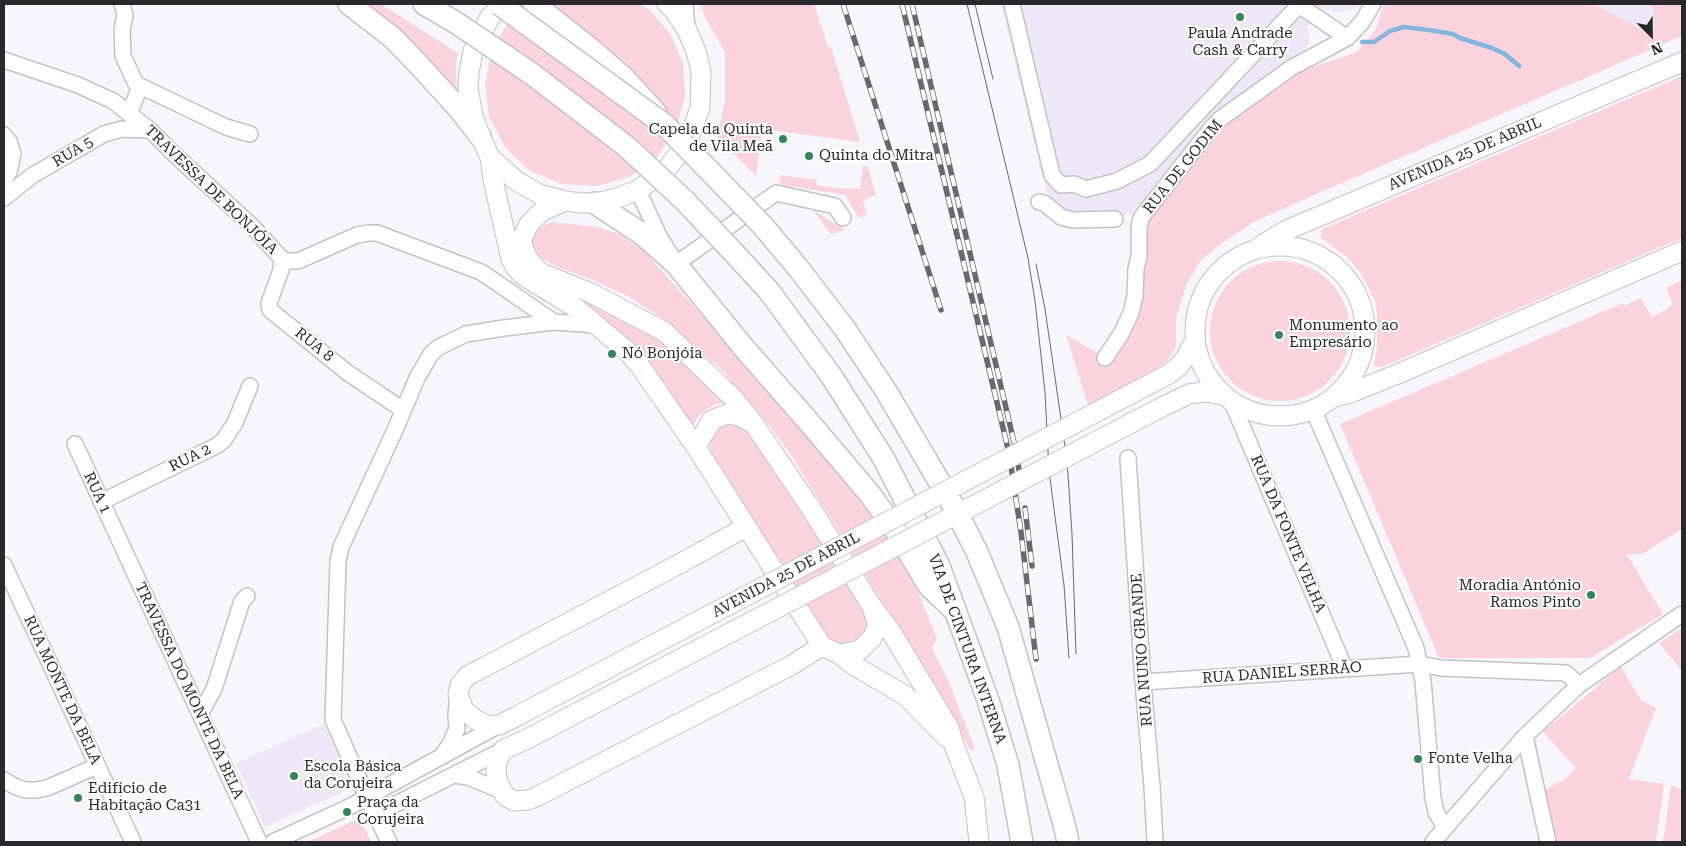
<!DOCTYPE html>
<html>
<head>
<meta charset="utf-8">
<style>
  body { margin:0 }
  #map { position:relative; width:1686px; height:846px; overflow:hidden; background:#f7f5fd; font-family:"Roboto Serif",serif }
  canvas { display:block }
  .frame { position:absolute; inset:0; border:5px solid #29282b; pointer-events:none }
  .north { position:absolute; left:1626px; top:10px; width:50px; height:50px; -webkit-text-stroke:4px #fff; paint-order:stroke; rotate:157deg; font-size:14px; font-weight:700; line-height:20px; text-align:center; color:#29282b }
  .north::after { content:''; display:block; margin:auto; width:18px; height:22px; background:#29282b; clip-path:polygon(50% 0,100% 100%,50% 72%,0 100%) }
</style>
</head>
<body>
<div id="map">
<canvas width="1686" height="846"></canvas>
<div class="frame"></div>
<div class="north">N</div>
</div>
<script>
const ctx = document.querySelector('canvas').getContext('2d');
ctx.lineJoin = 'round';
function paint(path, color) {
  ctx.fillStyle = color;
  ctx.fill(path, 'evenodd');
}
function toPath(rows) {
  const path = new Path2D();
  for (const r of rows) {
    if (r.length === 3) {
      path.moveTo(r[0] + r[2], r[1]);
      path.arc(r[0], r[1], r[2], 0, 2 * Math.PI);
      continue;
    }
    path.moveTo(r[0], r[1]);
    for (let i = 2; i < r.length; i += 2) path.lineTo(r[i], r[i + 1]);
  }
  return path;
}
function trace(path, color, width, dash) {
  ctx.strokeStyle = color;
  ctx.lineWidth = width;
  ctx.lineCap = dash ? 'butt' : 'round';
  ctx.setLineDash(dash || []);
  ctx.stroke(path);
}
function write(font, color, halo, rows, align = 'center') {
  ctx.font = font + ' "Roboto Serif",serif';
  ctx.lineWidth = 4;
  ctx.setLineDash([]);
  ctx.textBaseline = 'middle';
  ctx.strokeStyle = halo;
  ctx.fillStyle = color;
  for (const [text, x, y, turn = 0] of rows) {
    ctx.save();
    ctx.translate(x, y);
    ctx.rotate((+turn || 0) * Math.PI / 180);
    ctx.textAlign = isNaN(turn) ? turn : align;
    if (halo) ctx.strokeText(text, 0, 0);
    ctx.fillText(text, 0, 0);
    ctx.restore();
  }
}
const built = toPath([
  [1001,4,1363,4,1355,8,1339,12,1325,10,1307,27,1310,38,1307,47,1144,205,1133,210,1132,214,1076,215,1056,207,1047,192,1042,176],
  [1593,4,1652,4,1655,28,1646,32],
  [324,724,352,788,265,827,236,763]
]);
const green = toPath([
  [357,4,381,4,458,53,456,62,457,95],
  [530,4,640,4,651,11,671,35,683,64,685,96,676,129,657,157,629,177,596,186,562,184,530,171,505,147,489,117,485,83,492,50,508,23],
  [700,4,814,4,828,47,831,47,860,142,762,129,756,176,717,137,725,101,725,52,706,19],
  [1384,4,1593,4,1646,32,1655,28,1652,4,1682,4,1682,36,1305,199,1254,222,1222,243,1201,260,1186,285,1176,318,1176,347,1167,361,1146,377,1088,405,1066,335,1105,357,1124,338,1141,308,1145,222,1225,121,1300,71,1357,52,1376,29],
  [1682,76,1682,238,1382,367,1375,366,1374,363,1377,348,1377,312,1375,301,1360,272,1347,257,1320,237,1322,229],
  [863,166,868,167,876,195,863,200,867,216,859,218,845,195,782,185,779,180,780,175,817,180,816,185,834,188,860,189],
  [812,209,845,230,831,234],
  [551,222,598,227,622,235,645,252,803,428,876,517,915,584,937,639,932,648,948,680,975,749,971,751,864,572,793,458,769,425,722,370,665,320,626,295,590,279,555,266,539,256,532,248,531,240,538,229],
  [1280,331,70],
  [1682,280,1682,529,1642,554,1627,555,1663,614,1590,658,1439,658,1340,424,1623,303,1624,306,1641,298,1652,317,1667,309,1673,304,1666,288],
  [551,286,578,296,636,326,684,357,729,403,715,404,706,410,697,418,692,428],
  [731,424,741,425,751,432,865,614,867,623,866,632,858,644,837,645,823,635,714,459,710,446,713,435,721,426],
  [1682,628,1682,671,1659,643],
  [1621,666,1640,699,1656,708,1629,779,1664,784,1656,842,1552,842,1542,791,1564,780,1576,768,1543,732],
  [1671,785,1682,790,1682,842,1663,842],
  [360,818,371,842,308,842]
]);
const stream = toPath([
  [1362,42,1374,42,1390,31,1404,27,1429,30,1453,34,1460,38,1492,48,1505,54,1519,66]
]);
const minor = toPath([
  [122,4,125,15,122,30,123,56,136,84,226,127,250,134],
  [685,4,687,30],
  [1012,4,1052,175,1061,185,1074,184,1086,189,1117,181,1150,164,1300,4],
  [1299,5,1347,38],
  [4,60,78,85,113,101,150,130,176,156,252,226,282,259,287,261,298,261,357,235,368,233,377,233,481,272,554,322],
  [129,114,140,87],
  [4,135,9,141,13,154,9,172,4,180],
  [638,190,659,236,676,264,776,193,835,206,843,218],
  [4,198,33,175,104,134,122,129,150,130],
  [1039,202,1044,203,1061,217,1073,220,1115,219],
  [282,259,281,270,269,303,270,310,348,373,403,410],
  [1105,358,1121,334,1131,313,1135,296,1136,269,1139,257,1139,227,1141,218,1147,210,1213,126,1220,119,1291,68,1347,38,1362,22,1373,4],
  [1231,400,1345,669],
  [1313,409,1416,648,1423,681,1433,798,1436,812,1445,828],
  [75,444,259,842],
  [1128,458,1143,682,1152,786,1155,842],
  [101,502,216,446,223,441,235,423,250,386],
  [4,565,133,842],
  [1143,682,1420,664,1441,668,1566,673,1579,685],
  [200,714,214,689,242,601,247,596],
  [1525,736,1548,842],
  [443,754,450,744,457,729,456,715,458,695],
  [455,775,468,777,502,791],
  [4,780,16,787,26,790,36,790,47,788,97,766],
  [377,815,388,808,503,750],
  [273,842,349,807,499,725],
  [389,842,367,797,333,720,338,561,341,547,395,430,417,378,431,354,439,347,466,334,504,328,554,322,597,325],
  [1433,842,1525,736,1579,685,1682,614]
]);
const major = toPath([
  [504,4,490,17,473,51,469,73,468,88,473,116,480,136,490,157,515,180,539,194,565,201,580,203,595,203,617,198,638,190,667,169,688,141,700,108,701,72,696,51,687,30,674,10,667,4],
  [490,157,493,180,511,259,516,268,522,275,576,308,627,351,640,366,696,447,822,646,839,654,853,665,906,696,946,737],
  [565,201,542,211,529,224,523,236,522,244,527,257,534,266,541,273,591,293,665,332,733,398,754,424,814,513,871,605,890,630,949,728,954,745,974,797,979,842],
  [1260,246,1287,230,1682,62],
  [1280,331,85],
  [1148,385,1169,374,1179,366,1186,357,1195,340],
  [1335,397,1353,392,1400,373,1682,251],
  [1160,408,1189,394,1205,392,1223,395],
  [696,447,712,420,719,417,728,414,739,416,752,423],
  [839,654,853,652,860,650,872,638,876,630,877,623,872,607],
  [517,716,499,725,492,726,485,724,476,720,464,710,458,695,460,685,467,676,477,671,681,563,746,527],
  [529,738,503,750,497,761,496,771,498,782,505,796,514,801,528,800,538,796,790,666,822,646]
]);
const highway = toPath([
  [349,4,393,38,418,64,460,110,480,136],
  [424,4,455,22],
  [534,4,593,51,624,78,656,113],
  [595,203,642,234,676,264,744,348,808,421,869,493,895,529,929,586,952,608],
  [763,226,799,269,845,329,886,391,953,505],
  [734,253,769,291,832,377,884,459,939,566,988,700,1008,765,1022,842]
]);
const tram = toPath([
  [967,4,1028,258,1035,301,1045,392,1049,471,1064,585,1069,658],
  [975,4,993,79],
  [1036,264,1045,309,1067,460,1072,534,1076,654]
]);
const rail = toPath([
  [843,4,941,310],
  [902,4,1009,453,1021,532,1036,659],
  [912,4,1016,451,1022,489],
  [1025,508,1032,566]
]);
const majorBridge = toPath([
  [517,716,1148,385],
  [529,738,1160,408]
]);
const highwayBridge = toPath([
  [499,4,665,125,763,226],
  [455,22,532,74,627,147,685,201,734,253],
  [953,505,977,552,1008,627,1064,824,1068,842]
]);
const markers = [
  [1240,17,5,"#338657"],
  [783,139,5,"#338657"],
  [809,156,5,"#338657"],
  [1279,335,5,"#338657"],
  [612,354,5,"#338657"],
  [1591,595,5,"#338657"],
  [1418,759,5,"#338657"],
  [294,776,5,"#338657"],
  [78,798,5,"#338657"],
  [347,812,5,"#338657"]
];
const poiNames = [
  ["Paula Andrade",1240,34,"center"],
  ["Cash & Carry",1240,51,"center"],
  ["Capela da Quinta",773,130,"right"],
  ["de Vila Meã",773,147,"right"],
  ["Quinta do Mitra",819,156],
  ["Monumento ao",1289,326],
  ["Empresário",1289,343],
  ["Nó Bonjóia",622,354],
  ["Moradia António",1581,586,"right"],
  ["Ramos Pinto",1581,603,"right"],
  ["Fonte Velha",1428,759],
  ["Escola Básica",304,767],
  ["da Corujeira",304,784],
  ["Edifício de",88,789],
  ["Habitação Ca31",88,806],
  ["Praça da",357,803],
  ["Corujeira",357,820]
];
const streetNames = [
  ["RUA 5",73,152,-31],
  ["AVENIDA 25 DE ABRIL",1465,154,-23],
  ["RUA DE GODIM",1183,167,-51],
  ["TRAVESSA DE BONJÓIA",211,190,44],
  ["RUA 8",314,345,39],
  ["RUA 2",190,458,-26],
  ["RUA 1",97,493,65],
  ["RUA DA FONTE VELHA",1288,534,67],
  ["AVENIDA 25 DE ABRIL",786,575,-28],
  ["VIA DE CINTURA INTERNA",967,649,70],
  ["RUA NUNO GRANDE",1142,650,-94],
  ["RUA DANIEL SERRÃO",1282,673,-4],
  ["RUA MONTE DA BELA",62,690,65],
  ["TRAVESSA DO MONTE DA BELA",189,691,65]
];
paint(built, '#ece8f7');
paint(green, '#fbd3df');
trace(stream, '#84b5dc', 4.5);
trace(minor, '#c4c1c9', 18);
trace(major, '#c4c1c9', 21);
trace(highway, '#c4c1c9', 24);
trace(minor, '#fff', 15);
trace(major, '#fff', 19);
trace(highway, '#fff', 21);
trace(tram, '#69686d', 1);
trace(rail, '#69686d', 5.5);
trace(rail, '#fff', 4, [11]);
trace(majorBridge, '#c4c1c9', 21, []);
trace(highwayBridge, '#c4c1c9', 24, []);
trace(majorBridge, '#fff', 19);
trace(highwayBridge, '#fff', 21);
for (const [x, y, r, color] of markers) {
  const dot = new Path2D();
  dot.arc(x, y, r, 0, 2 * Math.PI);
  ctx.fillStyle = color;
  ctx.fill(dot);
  trace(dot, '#fff', 2);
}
write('15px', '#29282b', '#fff', poiNames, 'left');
write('15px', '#29282b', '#fff', streetNames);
</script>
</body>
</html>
